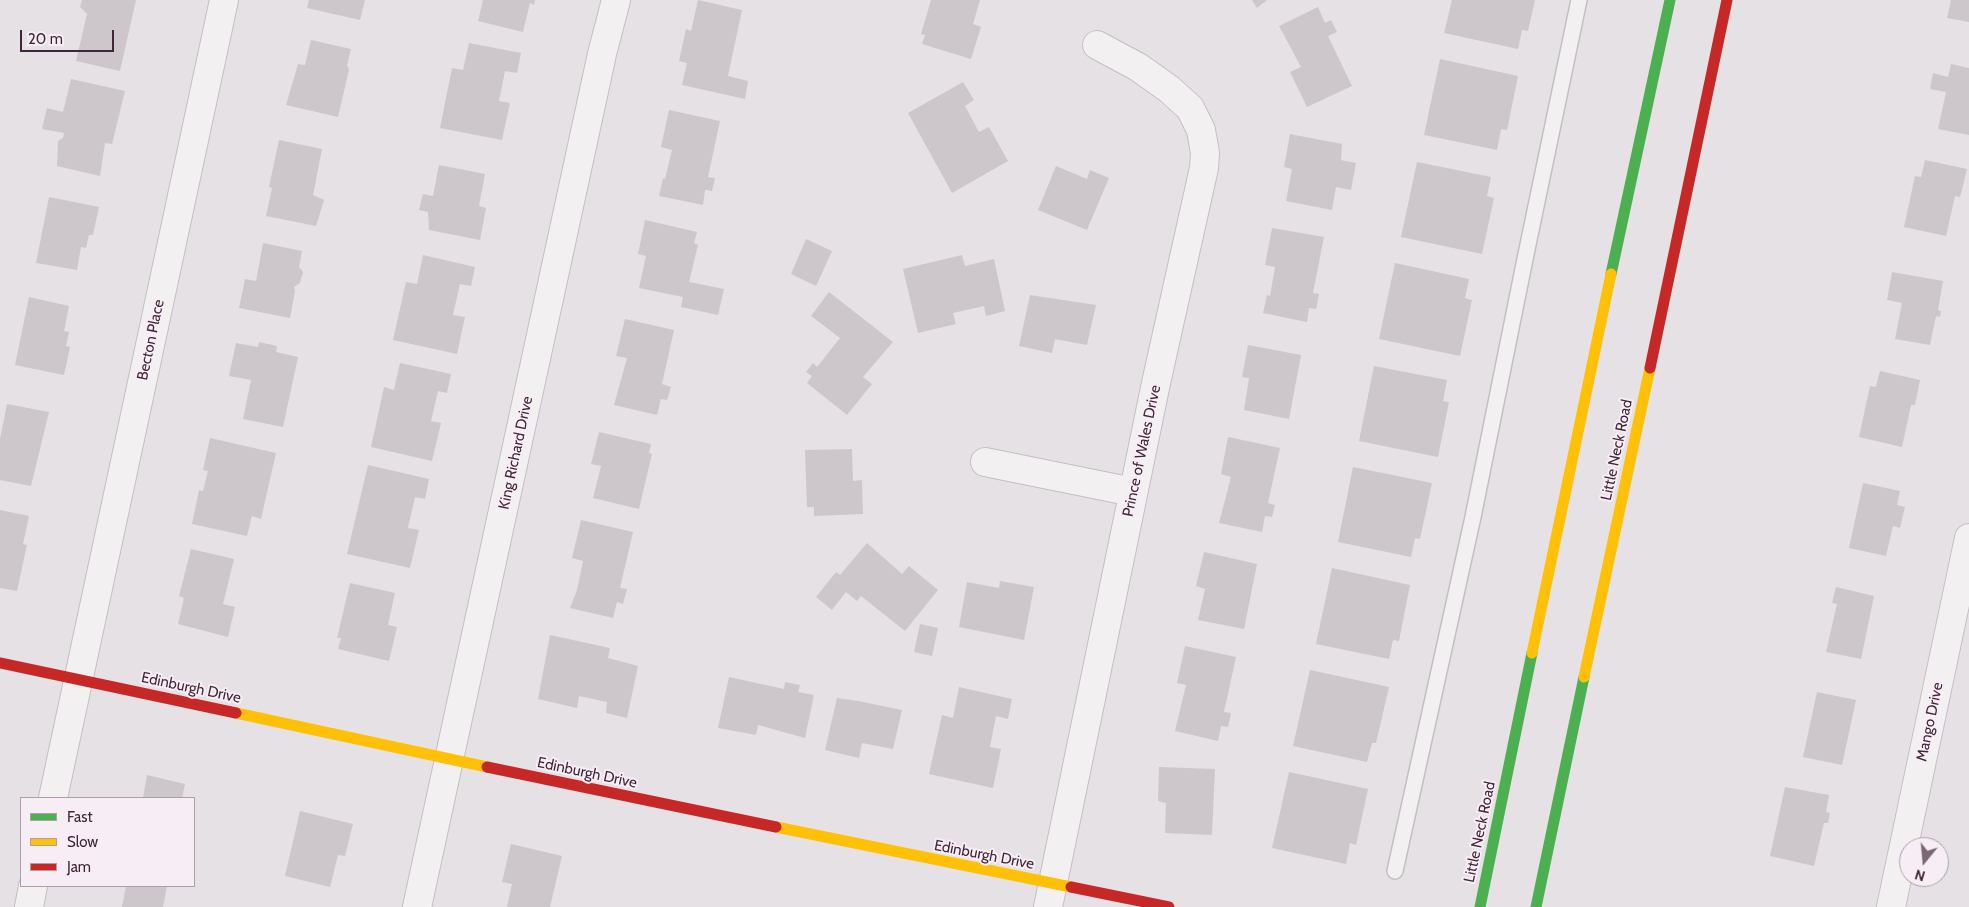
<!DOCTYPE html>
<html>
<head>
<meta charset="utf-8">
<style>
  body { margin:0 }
  #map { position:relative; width:1969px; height:907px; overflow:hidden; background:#e6e1e5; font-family:Cabin,sans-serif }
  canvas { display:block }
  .legend { position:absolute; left:20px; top:797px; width:175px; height:90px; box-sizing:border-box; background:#f6eef4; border:1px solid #ae9ea9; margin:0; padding:6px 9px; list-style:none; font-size:15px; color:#412639 }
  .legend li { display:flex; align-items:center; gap:10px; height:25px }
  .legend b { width:25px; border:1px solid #ae9ea9 }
  .north { position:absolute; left:1899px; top:837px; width:50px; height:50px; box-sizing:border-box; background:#f6eef4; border:1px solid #ae9ea9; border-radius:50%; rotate:197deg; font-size:14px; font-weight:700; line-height:20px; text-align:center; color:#412639 }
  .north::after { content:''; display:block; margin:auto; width:18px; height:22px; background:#7b6775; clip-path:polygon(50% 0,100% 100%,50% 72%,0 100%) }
  .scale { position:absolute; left:20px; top:30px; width:94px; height:22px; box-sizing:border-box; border:2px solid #412639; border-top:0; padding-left:6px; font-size:15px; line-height:18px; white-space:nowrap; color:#412639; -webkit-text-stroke:4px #f6eef4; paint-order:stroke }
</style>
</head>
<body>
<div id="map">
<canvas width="1969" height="907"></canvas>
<ul class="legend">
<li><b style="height:6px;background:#4caf50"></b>Fast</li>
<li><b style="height:6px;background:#ffc107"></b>Slow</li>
<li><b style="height:6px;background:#c62828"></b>Jam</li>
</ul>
<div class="north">N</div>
<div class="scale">20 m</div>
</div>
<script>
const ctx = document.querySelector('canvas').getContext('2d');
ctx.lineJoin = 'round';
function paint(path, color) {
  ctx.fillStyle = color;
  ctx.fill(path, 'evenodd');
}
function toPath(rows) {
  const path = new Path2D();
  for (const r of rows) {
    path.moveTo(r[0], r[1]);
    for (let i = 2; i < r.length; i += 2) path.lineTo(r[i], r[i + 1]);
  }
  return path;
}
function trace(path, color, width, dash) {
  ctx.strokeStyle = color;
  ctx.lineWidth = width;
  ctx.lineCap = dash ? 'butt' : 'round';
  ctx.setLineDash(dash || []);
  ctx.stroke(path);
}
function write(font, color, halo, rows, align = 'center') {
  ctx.font = font + ' Cabin,sans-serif';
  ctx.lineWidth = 4;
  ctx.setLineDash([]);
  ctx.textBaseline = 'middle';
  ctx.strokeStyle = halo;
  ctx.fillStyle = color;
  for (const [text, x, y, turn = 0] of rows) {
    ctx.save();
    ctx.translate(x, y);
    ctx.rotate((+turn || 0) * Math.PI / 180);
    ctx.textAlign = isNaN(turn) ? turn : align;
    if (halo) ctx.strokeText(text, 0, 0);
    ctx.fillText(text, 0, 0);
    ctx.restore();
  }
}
const building = toPath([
  [82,0,136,0,120,71,76,61,87,14,80,7],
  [309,0,365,0,360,20,307,8],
  [483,0,535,0,534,5,530,3,523,32,478,21],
  [698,0,742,10,728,76,748,81,745,99,682,85,687,63,679,61,686,29,691,31],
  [931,0,980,0,973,24,981,27,971,59,922,44,925,35,921,34],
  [1252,0,1267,0,1257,8],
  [1452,0,1535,0,1528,31,1522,30,1518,49,1444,33],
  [1951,0,1969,0,1969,22,1947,18],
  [1318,7,1325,23,1331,20,1337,32,1328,36,1352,86,1307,107,1290,72,1301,67,1279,26],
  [311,40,351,49,347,65,349,70,338,117,286,105,298,64,305,65],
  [469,43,521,53,517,73,505,71,499,101,510,103,502,140,440,128,452,68,463,70],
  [1440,59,1518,76,1507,130,1501,129,1497,150,1424,135],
  [1951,64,1969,68,1969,135,1938,129,1946,92,1930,89,1933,73,1948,77],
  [71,79,125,91,112,144,105,143,100,176,57,166,58,141,63,138,64,133,42,129,47,108,63,112],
  [963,82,974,100,965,106,979,132,989,127,1008,161,952,193,908,113],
  [669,110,720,121,708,177,715,178,712,191,705,190,703,205,659,196,663,178,665,179,672,150,661,147],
  [1290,134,1342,144,1341,160,1356,163,1351,190,1336,187,1332,210,1286,201,1292,169,1284,167],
  [279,140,322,149,313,195,324,200,316,226,266,216,272,188,269,187],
  [1925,160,1967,169,1960,197,1955,196,1946,236,1904,227,1915,176,1921,177],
  [1417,162,1491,177,1487,196,1494,198,1482,254,1401,237],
  [439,165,485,174,479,206,486,208,480,240,429,230,428,212,419,210,423,194,433,196],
  [1056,166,1087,179,1090,170,1109,178,1087,230,1038,210],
  [49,197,99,207,93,235,89,235,86,248,81,247,77,270,36,263],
  [645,220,697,232,694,243,698,245,689,282,724,289,718,315,681,307,683,297,639,288,646,256,638,254],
  [1272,228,1324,237,1313,293,1319,294,1316,309,1309,308,1307,322,1263,313,1267,295,1270,296,1275,267,1265,265],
  [806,239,832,251,816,286,791,274],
  [263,243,302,251,299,267,303,272,300,283,294,287,295,291,290,318,239,308,245,279,256,281],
  [423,255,475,267,471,286,460,284,453,315,465,317,457,354,393,340,406,282,417,284],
  [962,255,965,266,994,259,1005,311,986,316,984,306,953,313,956,324,918,333,903,269],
  [1395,263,1469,279,1465,298,1472,300,1460,356,1379,339],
  [1892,272,1943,281,1938,310,1941,311,1940,317,1936,316,1930,345,1895,339,1902,303,1887,300],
  [829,292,893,342,863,377,872,384,847,415,807,383,812,376,806,372,813,363,817,367,840,338,811,316],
  [1030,295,1096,305,1087,345,1055,339,1052,353,1019,346],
  [29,297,69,306,64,331,69,332,66,346,70,347,64,375,15,365],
  [625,319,674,330,662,384,671,387,667,400,661,399,657,415,614,405,627,358,616,356],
  [259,342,277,346,276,352,298,357,283,427,243,419,251,380,229,376,236,343,258,347],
  [1248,345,1301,355,1289,419,1244,410,1249,378,1242,377],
  [400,363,451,374,447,393,438,391,431,421,441,423,432,461,371,447,384,387,394,390],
  [1374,366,1447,380,1443,401,1449,402,1438,457,1359,441],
  [1880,371,1920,380,1915,405,1911,405,1902,447,1859,437,1870,386,1876,387],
  [7,404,49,412,31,486,0,480,0,439],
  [599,432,651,444,649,453,652,454,639,509,593,498,601,466,591,464],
  [1228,437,1280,448,1268,503,1275,505,1272,517,1265,516,1262,532,1219,523,1231,477,1221,474],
  [210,438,276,453,261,519,252,516,247,536,192,524,199,490,203,491,208,471,203,470],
  [852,449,853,481,862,480,863,514,814,516,814,507,807,507,805,450],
  [368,465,429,479,425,499,415,497,408,528,419,530,410,568,347,554],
  [1353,467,1432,483,1420,539,1415,538,1411,557,1338,542],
  [1863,483,1900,491,1897,505,1905,507,1900,528,1893,526,1886,556,1849,548],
  [0,510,29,516,23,544,27,545,17,591,0,588],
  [581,520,633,532,620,588,627,589,623,604,617,602,613,618,570,608,577,590,583,561,572,558],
  [867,543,902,574,909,566,938,590,905,631,861,596,857,601,846,592,832,610,816,597,836,572,840,575],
  [191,549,234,559,223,604,235,607,228,637,178,624,184,598,179,596],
  [1204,552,1257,564,1244,629,1198,620,1205,589,1196,586],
  [1332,568,1410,585,1399,641,1393,640,1389,659,1316,644],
  [1000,581,1034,587,1024,640,959,627,967,582,999,588],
  [350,583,395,593,388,625,397,627,389,661,338,649,341,638,337,638],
  [1836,587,1874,596,1861,659,1826,652,1837,604,1832,603],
  [920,624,938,628,932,656,914,652],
  [550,635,610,648,608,658,638,666,627,718,606,713,607,702,579,696,577,708,538,699],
  [1185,646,1236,657,1224,712,1231,713,1228,727,1221,726,1218,741,1175,731,1186,685,1177,683],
  [1310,670,1389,687,1376,743,1372,743,1367,762,1293,746],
  [729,677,784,689,785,682,800,685,798,692,814,695,805,738,758,725,756,735,718,728],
  [959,687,1012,699,1008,719,996,716,990,747,1001,749,993,788,929,774,942,715,953,718],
  [1817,692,1856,700,1842,765,1803,757],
  [837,698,858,701,902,710,893,749,862,743,859,758,825,750],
  [1159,767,1215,769,1212,835,1165,833,1166,803,1158,801],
  [1289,772,1368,789,1356,845,1350,843,1346,864,1272,848],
  [147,775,185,784,182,798,143,798],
  [1785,787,1829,795,1826,812,1830,813,1828,823,1824,823,1814,866,1770,856],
  [300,811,353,824,345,856,338,855,330,887,285,876],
  [511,844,562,856,550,907,507,907,512,884,502,882],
  [126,886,167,886,163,907,122,907]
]);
const lane = toPath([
  [1395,871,1473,517,1525,259,1579,0]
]);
const street = toPath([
  [985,462,1133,492],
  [53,798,224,0],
  [29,907,33,886],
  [417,907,602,54,616,0],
  [1048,907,1156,383,1204,168,1205,153,1201,130,1190,108,1169,89,1138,67,1097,45],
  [1891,907,1969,538]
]);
const fast = toPath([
  [1611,274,1670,0],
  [1480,907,1532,653],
  [1536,907,1584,677]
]);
const slow = toPath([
  [1532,653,1611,274],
  [1584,677,1650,368],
  [236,713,487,767],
  [776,827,1071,887]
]);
const jam = toPath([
  [1650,368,1727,0],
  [0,663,236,713],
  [487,767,776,827],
  [1071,887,1169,907]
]);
const streetNames = [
  ["Becton Place",151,340,-78],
  ["Little Neck Road",1617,450,-78],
  ["Prince of Wales Drive",1142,451,-78],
  ["King Richard Drive",516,453,-78],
  ["Edinburgh Drive",191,688,12],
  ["Mango Drive",1930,722,-78],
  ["Edinburgh Drive",587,773,12],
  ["Little Neck Road",1480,832,-78],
  ["Edinburgh Drive",984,855,11]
];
paint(building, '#cdc7cc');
trace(lane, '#c4bfc3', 18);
trace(street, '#c4bfc3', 30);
trace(lane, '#f3f0f2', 15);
trace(street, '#f3f0f2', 28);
trace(fast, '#4caf50', 11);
trace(slow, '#ffc107', 11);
trace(jam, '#c62828', 11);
write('15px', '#412639', '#f6eef4', streetNames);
</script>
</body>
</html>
